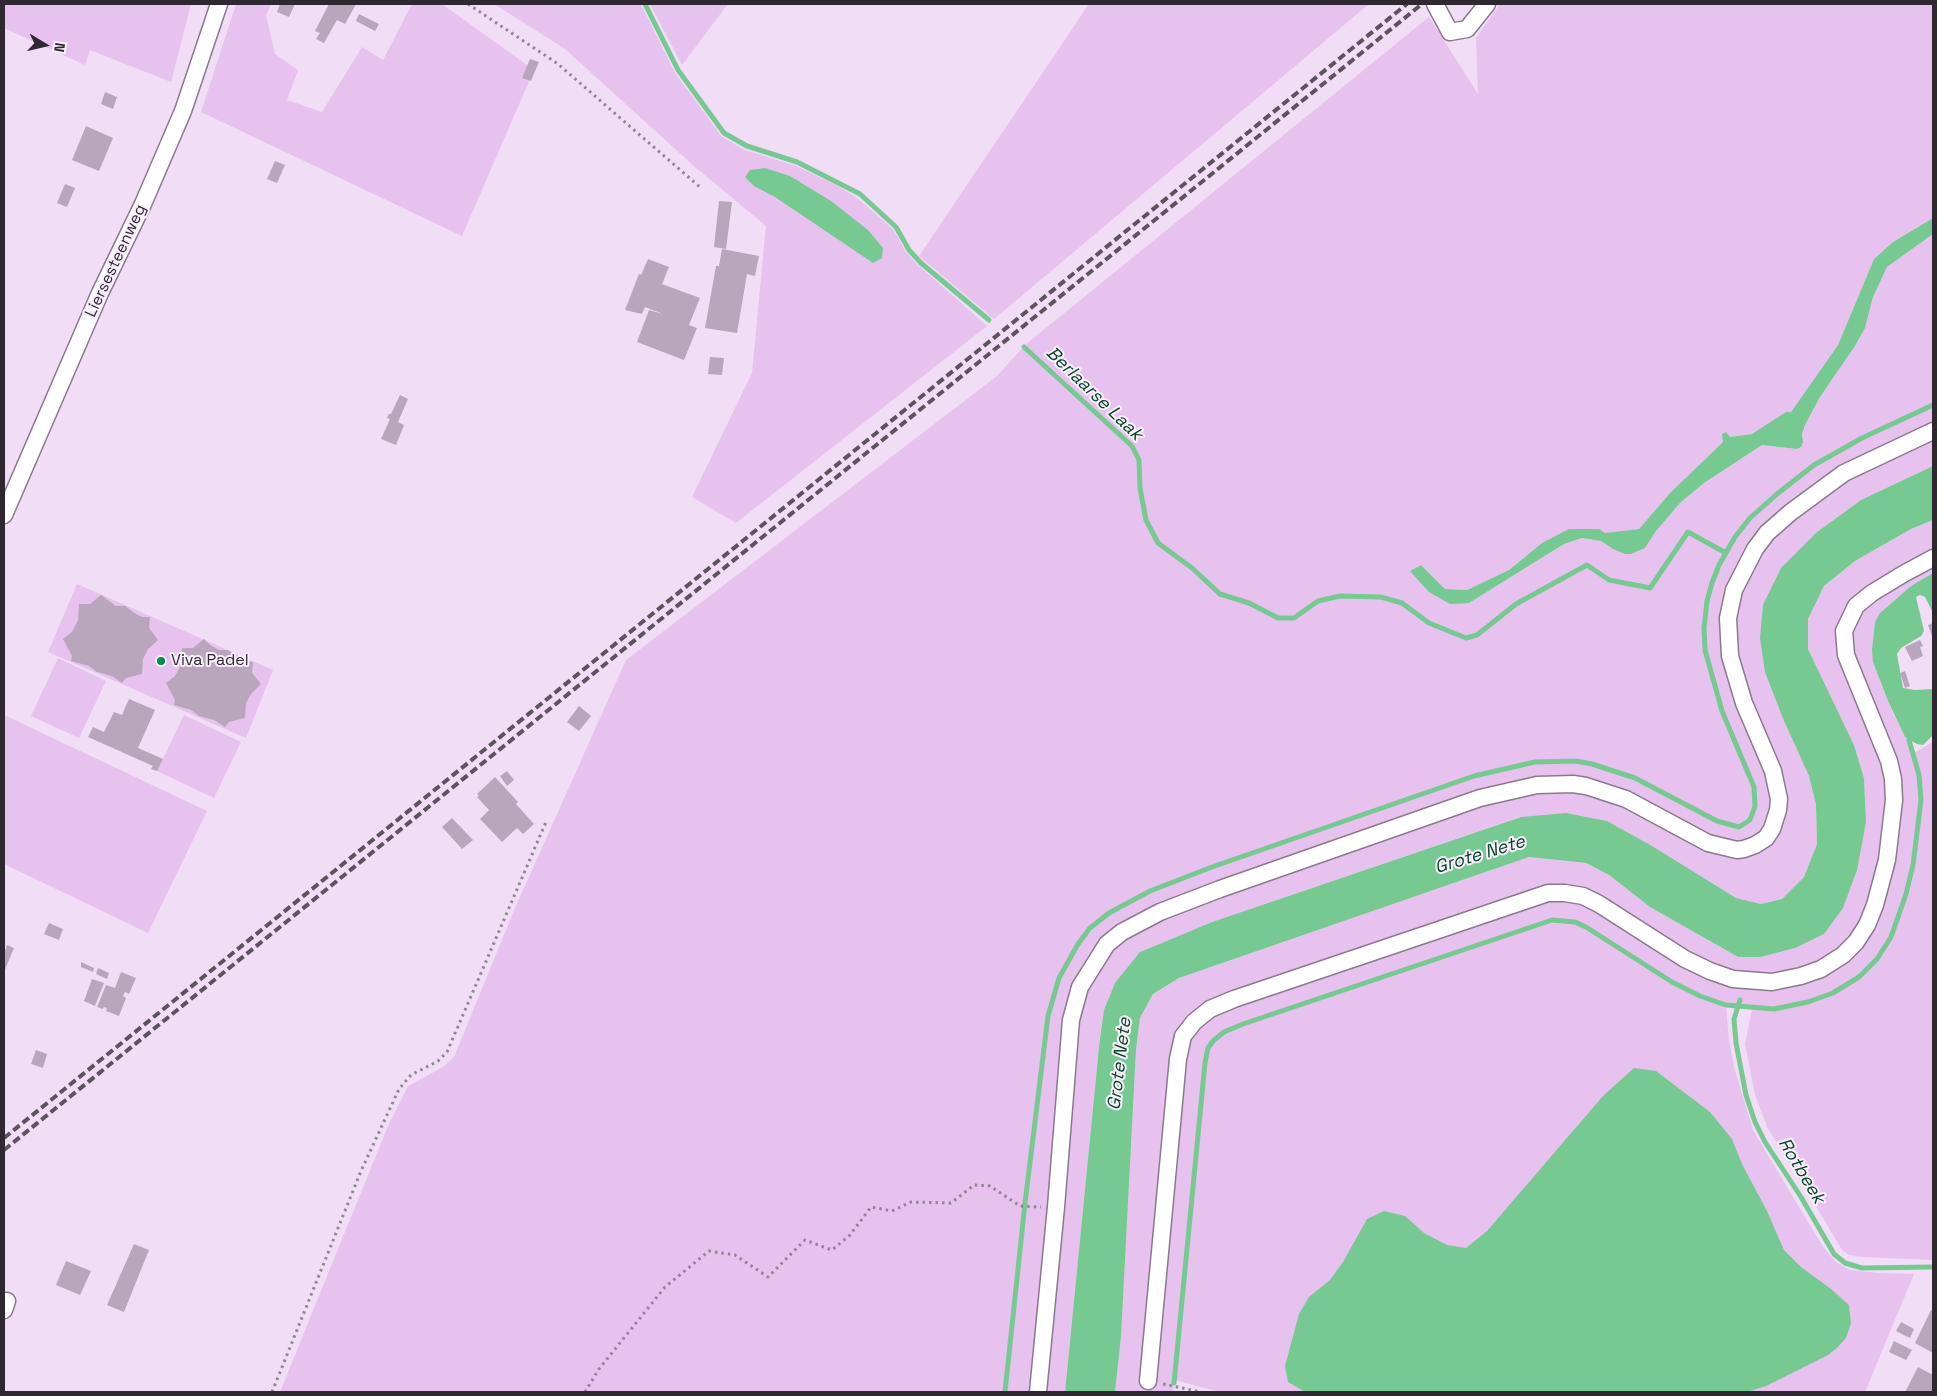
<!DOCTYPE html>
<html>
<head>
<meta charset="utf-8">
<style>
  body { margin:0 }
  #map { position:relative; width:1937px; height:1396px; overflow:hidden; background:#f1ddf5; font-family:"Space Grotesk",sans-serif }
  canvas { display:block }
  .frame { position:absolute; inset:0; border:5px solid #2f2831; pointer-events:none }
  .north { position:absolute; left:20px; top:20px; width:50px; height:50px; -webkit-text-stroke:4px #f9eefc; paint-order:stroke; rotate:99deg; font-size:14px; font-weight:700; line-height:20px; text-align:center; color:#2f2831 }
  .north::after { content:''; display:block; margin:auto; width:18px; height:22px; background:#2f2831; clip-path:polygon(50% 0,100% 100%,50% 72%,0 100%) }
</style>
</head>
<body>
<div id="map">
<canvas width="1937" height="1396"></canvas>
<div class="frame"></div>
<div class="north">N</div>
</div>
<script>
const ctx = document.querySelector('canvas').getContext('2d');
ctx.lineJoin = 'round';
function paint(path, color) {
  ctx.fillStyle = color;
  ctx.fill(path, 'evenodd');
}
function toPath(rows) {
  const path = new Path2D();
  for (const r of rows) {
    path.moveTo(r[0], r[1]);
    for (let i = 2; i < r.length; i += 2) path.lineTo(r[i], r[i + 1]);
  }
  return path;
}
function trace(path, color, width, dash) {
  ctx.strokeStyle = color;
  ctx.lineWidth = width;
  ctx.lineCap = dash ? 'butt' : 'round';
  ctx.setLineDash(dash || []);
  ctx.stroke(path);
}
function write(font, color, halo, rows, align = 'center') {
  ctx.font = font + ' "Space Grotesk",sans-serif';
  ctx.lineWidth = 4;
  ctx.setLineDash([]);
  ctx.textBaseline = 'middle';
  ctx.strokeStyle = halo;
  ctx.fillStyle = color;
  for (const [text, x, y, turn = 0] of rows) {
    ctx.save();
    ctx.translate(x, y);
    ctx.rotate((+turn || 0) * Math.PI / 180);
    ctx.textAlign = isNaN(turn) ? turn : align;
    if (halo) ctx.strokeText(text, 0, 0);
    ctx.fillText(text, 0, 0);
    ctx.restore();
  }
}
const green = toPath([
  [4,4,191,4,171,82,90,50,85,65,4,28],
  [236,4,271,4,266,15,275,54,298,70,287,100,322,112,362,47,383,60,412,4,442,4,534,70,462,236,201,112],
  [494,4,641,4,675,73,722,137,745,150,796,166,836,185,857,198,893,229,906,252,918,265,987,326,736,523,692,497,752,373,766,226,695,167,565,49],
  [650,4,728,4,682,65],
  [1089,4,1369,4,994,319,919,256],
  [1500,4,1933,4,1933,218,1893,242,1874,259,1838,345,1791,412,1752,434,1730,437,1726,432,1723,442,1670,493,1639,529,1542,543,1509,570,1467,590,1445,589,1421,565,1410,571,1469,603,1564,544,1582,538,1601,541,1613,549,1645,548,1656,531,1680,503,1704,483,1762,445,1797,449,1803,442,1802,434,1805,425,1820,397,1855,346,1865,328,1873,297,1887,267,1933,234,1933,466,1861,500,1817,532,1784,721,1809,776,1816,805,1817,844,1804,877,1782,899,1761,904,1736,898,1707,882,1520,817,1212,922,1140,952,1099,1047,1065,1392,280,1392,388,1126,408,1086,443,1067,454,1057,515,908,626,660,997,376,1025,345,1429,17,1478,94,1476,38],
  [1933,520,1933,573,1911,586,1880,613,1873,662,1892,711,1905,737,1909,740,1914,753,1933,742,1933,1260,1863,1257,1849,1255,1842,1250,1807,1191,1768,1129,1755,1095,1745,1044,1752,1009,1726,1005,1729,1040,1734,1067,1753,1130,1823,1247,1836,1262,1849,1270,1878,1273,1914,1274,1865,1392,1220,1392,1175,1380,1173,1392,1115,1392,1121,1337,1136,1050,1140,1018,1153,994,1179,978,1529,857,1585,863,1609,875,1650,907,1738,957,1866,822,1864,778,1854,745,1808,649,1808,619,1824,586,1855,561,1911,529],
  [77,584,273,670,246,738,48,652],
  [58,658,106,681,79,738,31,716],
  [4,715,207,811,148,933,4,864],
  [184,715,241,742,214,798,157,771]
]);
const water = toPath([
  [765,168,790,176,831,201,868,230,883,248,882,258,873,263,775,197,754,186,745,177,750,170],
  [1933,218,1933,234,1887,267,1873,297,1865,328,1855,346,1820,397,1805,425,1802,434,1803,442,1801,447,1797,449,1762,445,1704,483,1680,503,1656,531,1645,548,1631,554,1625,554,1613,549,1601,541,1582,538,1564,544,1469,603,1450,604,1429,592,1410,571,1421,565,1445,589,1467,590,1509,570,1542,543,1569,529,1599,529,1605,533,1639,529,1670,493,1723,442,1722,434,1726,432,1730,437,1752,434,1786,412,1791,412,1838,345,1874,259,1893,242],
  [1933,466,1933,520,1911,529,1855,561,1824,586,1808,619,1808,649,1854,745,1864,778,1866,822,1857,870,1843,908,1824,934,1795,948,1760,957,1738,957,1650,907,1609,875,1586,863,1529,857,1179,978,1153,994,1140,1018,1136,1050,1121,1337,1115,1392,1065,1392,1099,1047,1104,1010,1115,983,1140,952,1212,922,1521,817,1566,813,1607,821,1652,846,1736,898,1761,904,1782,899,1804,877,1817,844,1816,805,1809,776,1784,721,1765,672,1760,638,1763,605,1781,568,1817,532,1861,500],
  [1933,573,1933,613,1925,597,1920,595,1916,597,1924,631,1921,636,1901,648,1897,654,1903,688,1915,690,1933,689,1933,735,1923,745,1917,744,1905,737,1888,701,1873,662,1872,650,1875,622,1880,613,1911,586],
  [1634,1068,1656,1071,1710,1112,1732,1139,1742,1164,1767,1211,1784,1250,1801,1267,1831,1289,1849,1305,1851,1323,1846,1338,1838,1347,1828,1355,1766,1386,1747,1392,1305,1392,1288,1382,1285,1366,1299,1314,1309,1297,1330,1280,1343,1262,1367,1219,1384,1211,1405,1216,1424,1233,1447,1245,1466,1248,1487,1231,1603,1096]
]);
const stream = toPath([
  [645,4,678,70,724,133,747,146,797,162,860,194,896,227,909,250,921,263,989,320],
  [1024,347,1132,446,1139,460,1140,488,1146,520,1158,543,1192,568,1220,594,1249,603,1278,618,1294,618,1318,601,1340,596,1381,597,1402,603,1429,623,1466,638,1477,635,1516,604,1587,565,1609,580,1650,588,1688,532,1726,553],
  [1740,1000,1734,1019,1736,1043,1746,1095,1755,1122,1765,1142,1801,1197,1834,1254,1845,1263,1862,1268,1933,1267],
  [1174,1383,1205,1063,1208,1048,1213,1041,1224,1032,1243,1024,1552,920,1575,922,1586,927,1672,982,1700,996,1726,1005,1774,1009,1808,1002,1833,993,1859,977,1877,959,1891,937,1906,894,1913,865,1921,800,1919,775,1909,740],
  [1005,1392,1025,1203,1048,1016,1059,978,1078,944,1090,928,1109,913,1150,891,1212,867,1474,776,1535,762,1576,761,1592,764,1635,778,1717,821,1739,827,1750,820,1755,806,1754,787,1722,711,1705,650,1704,628,1707,601,1712,583,1719,565,1735,537,1750,518,1777,494,1814,465,1862,438,1933,405]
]);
const building = toPath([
  [280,4,295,4,289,17,277,12],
  [329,4,356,4,345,24,337,20,324,43,316,39,320,33,315,31],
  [359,14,379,24,375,31,356,21],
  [530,59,539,62,531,81,522,78],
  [105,92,117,97,113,109,101,104],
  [86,126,113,138,99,171,72,160],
  [275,161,285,165,277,183,267,179],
  [65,184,75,188,67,207,57,203],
  [719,201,732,202,726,249,714,247],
  [722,249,759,256,755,276,747,274,737,333,705,328,716,266,719,266],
  [648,259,669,267,662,284,700,298,689,325,697,328,684,360,637,342,649,310,663,314,645,307,642,314,625,310,639,274,641,275],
  [710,357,724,358,722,375,708,374],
  [400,395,408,399,398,422,404,425,396,445,381,439,390,419,387,418,389,414,391,414],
  [101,595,116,606,125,606,134,613,142,617,150,617,149,628,158,640,148,649,143,659,142,674,126,678,122,683,112,676,97,672,89,666,71,661,72,656,63,639,72,632,78,620,79,604,90,604],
  [1933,623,1933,639,1928,625],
  [204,639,210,645,219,650,228,650,245,661,253,662,252,673,261,684,251,694,246,703,245,718,229,722,225,727,214,720,199,716,191,710,174,705,175,700,166,683,175,676,181,664,182,648,193,648],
  [1920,640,1923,646,1920,647,1923,656,1912,661,1905,647],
  [1905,671,1910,686,1905,688,1900,673],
  [129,699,155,710,138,748,163,759,157,771,151,769,153,766,88,737,93,727,104,732,114,712,122,715],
  [579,706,591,716,579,731,567,722],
  [507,771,514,780,507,786,500,776],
  [495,777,518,802,516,804,534,824,523,834,517,828,502,842,480,819,489,810,477,797,479,796,477,794],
  [452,818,473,840,462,849,442,827],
  [49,923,63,929,59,940,44,934],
  [7,945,14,948,4,972,4,954],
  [81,962,94,968,93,972,81,967],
  [98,968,109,973,107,979,96,974],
  [121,972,136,978,129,994,125,992,123,996,126,998,119,1016,106,1011,107,1008,104,1007,103,1009,97,1007,106,985,115,988],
  [92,979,104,983,95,1006,84,1001],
  [36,1050,47,1054,43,1068,31,1064],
  [134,1244,149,1250,124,1312,107,1305],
  [66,1261,91,1271,80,1295,56,1285],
  [1931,1310,1933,1311,1933,1353,1915,1343],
  [1901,1322,1914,1329,1910,1338,1896,1331],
  [1894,1341,1912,1350,1906,1360,1889,1352],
  [1918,1367,1933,1375,1933,1392,1905,1392]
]);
const path = toPath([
  [468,4,558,64,701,188],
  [1163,1384,1201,1392],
  [272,1392,361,1171,399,1089,411,1075,438,1061,447,1052,546,822],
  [585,1392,599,1369,665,1287,709,1251,735,1255,768,1277,805,1240,832,1250,850,1235,871,1207,892,1211,911,1202,951,1203,974,1185,990,1186,1020,1206,1041,1207]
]);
const minor = toPath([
  [1435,4,1450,32,1467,29,1487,4],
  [4,515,100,293,143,204,183,111,219,4],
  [4,1310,7,1301],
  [1148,1381,1178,1059,1183,1036,1194,1022,1210,1009,1234,999,1548,893,1565,893,1583,896,1599,904,1685,959,1710,971,1733,979,1772,982,1801,976,1821,969,1843,955,1856,942,1867,925,1875,905,1887,860,1894,800,1893,779,1889,761,1846,655,1844,631,1856,606,1872,593,1905,573,1933,558],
  [1038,1392,1056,1207,1071,1020,1080,987,1107,944,1122,932,1160,912,1220,889,1480,798,1537,785,1573,784,1586,786,1626,799,1708,843,1737,850,1744,849,1755,845,1766,838,1772,829,1778,810,1779,799,1773,771,1744,703,1730,656,1728,618,1734,590,1755,549,1767,533,1791,512,1844,473,1933,431]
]);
const rail = toPath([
  [4,1138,1407,4],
  [4,1150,1422,4]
]);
const markers = [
  [161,661,5,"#008c4a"]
];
const streetNames = [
  ["Liersesteenweg",116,261,-65]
];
const poiNames = [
  ["Viva Padel",171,661]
];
const waterNames = [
  ["Berlaarse Laak",1094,394,44],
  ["Grote Nete",1480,855,-17],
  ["Grote Nete",1120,1064,-83],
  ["Rotbeek",1801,1171,59]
];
paint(green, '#e7c2ee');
paint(water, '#76ca91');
trace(stream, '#76ca91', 5);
paint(building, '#b9a6bd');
trace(minor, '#8b798f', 19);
trace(path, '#938596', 3, [2.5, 4]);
trace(minor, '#fff', 16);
trace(rail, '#5d535f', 4, [8, 4]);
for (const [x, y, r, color] of markers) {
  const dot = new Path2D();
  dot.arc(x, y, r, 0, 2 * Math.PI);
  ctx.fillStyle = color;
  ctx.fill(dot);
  trace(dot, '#f9eefc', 2);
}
write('16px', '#2f2831', '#f9eefc', streetNames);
write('16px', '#2f2831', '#f9eefc', poiNames, 'left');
write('italic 18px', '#064926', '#f9eefc', waterNames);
</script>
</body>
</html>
